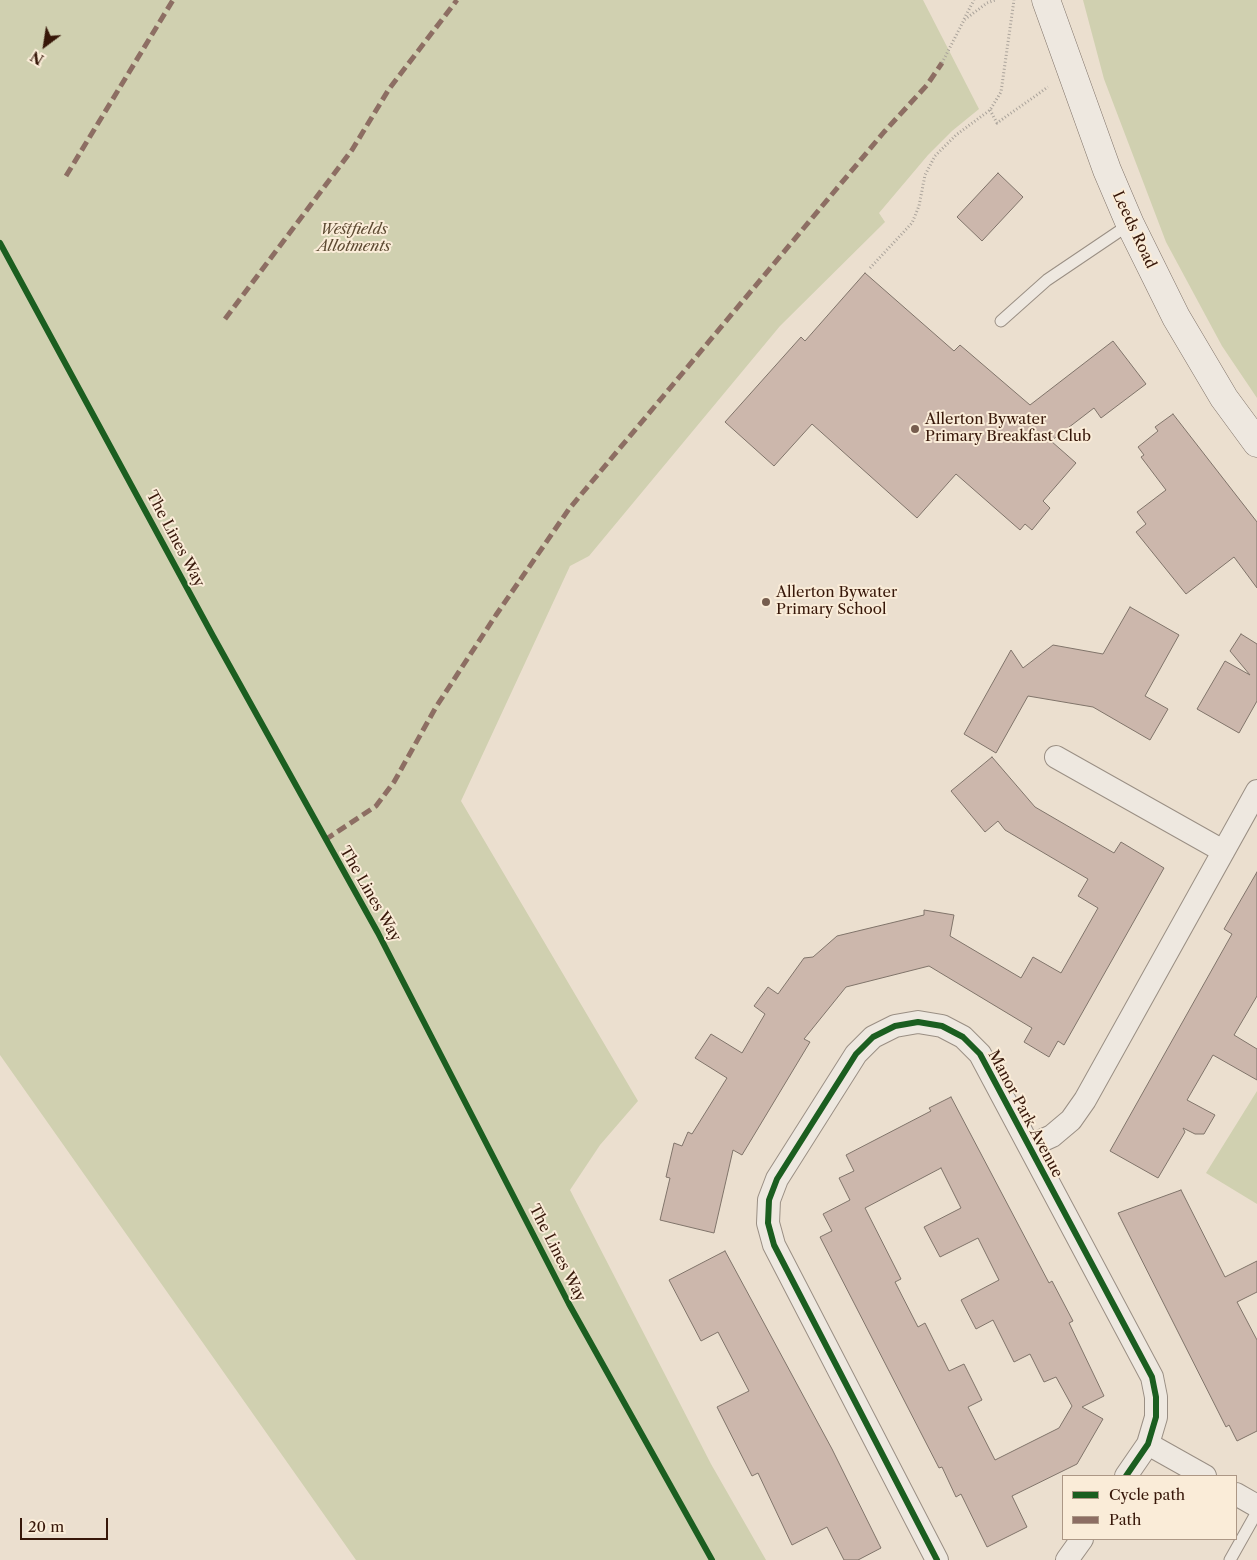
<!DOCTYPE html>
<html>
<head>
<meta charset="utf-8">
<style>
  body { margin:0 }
  #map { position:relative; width:1257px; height:1560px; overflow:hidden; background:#ebdfcf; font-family:"Libre Caslon Text",serif }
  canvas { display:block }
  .legend { position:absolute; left:1062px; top:1475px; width:175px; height:65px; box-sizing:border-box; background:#faecd8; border:1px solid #ac9785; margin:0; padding:6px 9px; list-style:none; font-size:15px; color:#371709 }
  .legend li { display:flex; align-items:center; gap:10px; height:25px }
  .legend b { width:25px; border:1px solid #ac9785 }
  .north { position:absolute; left:20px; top:20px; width:50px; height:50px; -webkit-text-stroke:4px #faecd8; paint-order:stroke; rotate:211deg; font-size:14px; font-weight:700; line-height:20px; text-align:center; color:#371709 }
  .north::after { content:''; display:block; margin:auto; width:18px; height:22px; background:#371709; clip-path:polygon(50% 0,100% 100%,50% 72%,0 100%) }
  .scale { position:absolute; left:20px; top:1518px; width:88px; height:22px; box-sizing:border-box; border:2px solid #371709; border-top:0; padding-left:6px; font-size:15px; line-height:18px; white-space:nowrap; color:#371709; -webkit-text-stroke:4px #faecd8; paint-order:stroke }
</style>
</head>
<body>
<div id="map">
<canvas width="1257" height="1560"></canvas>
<ul class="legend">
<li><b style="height:6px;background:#1b5e20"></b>Cycle path</li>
<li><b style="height:6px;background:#8d6e63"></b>Path</li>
</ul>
<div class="north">N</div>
<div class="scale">20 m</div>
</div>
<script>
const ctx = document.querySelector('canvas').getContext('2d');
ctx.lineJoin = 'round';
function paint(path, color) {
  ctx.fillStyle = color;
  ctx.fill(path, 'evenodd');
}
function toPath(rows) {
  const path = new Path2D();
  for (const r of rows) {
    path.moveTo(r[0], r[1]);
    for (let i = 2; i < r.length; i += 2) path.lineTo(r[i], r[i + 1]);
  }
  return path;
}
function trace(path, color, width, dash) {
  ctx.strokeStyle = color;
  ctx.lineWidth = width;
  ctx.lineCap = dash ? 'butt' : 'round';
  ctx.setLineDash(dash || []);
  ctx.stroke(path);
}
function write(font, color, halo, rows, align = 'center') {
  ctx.font = font + ' "Libre Caslon Text",serif';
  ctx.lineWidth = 4;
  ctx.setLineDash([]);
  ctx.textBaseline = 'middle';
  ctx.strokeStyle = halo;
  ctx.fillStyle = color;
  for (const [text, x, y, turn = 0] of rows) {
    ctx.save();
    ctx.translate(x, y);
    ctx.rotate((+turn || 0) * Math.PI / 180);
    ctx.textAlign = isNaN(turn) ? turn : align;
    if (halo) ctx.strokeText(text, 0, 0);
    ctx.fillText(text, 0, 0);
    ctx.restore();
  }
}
const green = toPath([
  [0,0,923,0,979,109,952,131,928,155,879,213,885,222,780,326,589,556,570,566,461,801,638,1101,600,1145,570,1190,711,1464,766,1560,356,1560,0,1055],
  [1083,0,1257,0,1257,398,1222,346,1166,242,1104,79],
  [1257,1091,1257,1204,1206,1173]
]);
const building = toPath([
  [998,173,1023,197,982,241,957,217,998,173],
  [865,273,954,351,960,345,1030,405,1113,341,1146,384,1101,418,1094,408,1051,441,1076,463,1043,501,1050,508,1032,530,1025,524,1020,530,956,474,917,518,812,424,774,466,725,422,801,337,805,341,865,273],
  [1173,414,1257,522,1257,588,1234,557,1186,594,1136,532,1146,524,1137,512,1166,490,1141,457,1144,455,1138,447,1158,431,1155,427,1173,414],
  [1130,607,1179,635,1145,696,1168,709,1150,740,1093,707,1028,696,996,753,964,734,1011,650,1023,668,1053,645,1103,654,1130,607],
  [1241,634,1257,644,1257,701,1239,733,1197,709,1225,661,1250,675,1230,651,1241,634],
  [992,757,1035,807,1114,853,1121,842,1164,868,1064,1045,1058,1041,1049,1057,1024,1042,1032,1028,929,966,846,987,804,1039,810,1042,742,1155,733,1150,714,1233,660,1220,670,1178,666,1177,674,1143,682,1146,688,1132,692,1134,727,1078,695,1058,711,1034,742,1053,765,1014,754,1006,768,987,778,994,804,958,813,957,837,936,924,915,924,910,954,915,950,936,1021,978,1033,957,1061,973,1098,908,1078,896,1088,879,1005,830,998,821,985,832,951,791,992,757],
  [1257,872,1257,996,1234,1035,1257,1049,1257,1080,1213,1055,1187,1100,1215,1115,1204,1134,1195,1134,1183,1128,1185,1132,1158,1178,1110,1151,1232,934,1224,929,1257,872],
  [951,1097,1049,1283,1052,1281,1073,1321,1069,1323,1104,1396,1082,1407,1103,1419,1077,1464,1012,1496,1027,1527,987,1547,961,1494,956,1497,942,1467,939,1468,820,1237,832,1231,823,1214,850,1200,839,1178,854,1171,846,1155,931,1111,929,1108,951,1097],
  [941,1168,961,1208,924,1227,940,1257,978,1238,999,1280,961,1300,976,1329,993,1320,1014,1362,1030,1354,1044,1382,1056,1377,1072,1406,1059,1428,995,1460,968,1407,982,1400,964,1364,949,1371,925,1323,918,1327,895,1282,901,1279,865,1208,941,1168],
  [1181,1190,1225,1277,1257,1261,1257,1292,1237,1302,1257,1340,1257,1431,1237,1441,1229,1425,1226,1427,1118,1213,1181,1190],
  [725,1251,832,1449,881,1548,858,1560,844,1560,827,1527,792,1545,758,1473,752,1476,717,1407,749,1391,718,1332,701,1341,669,1280,725,1251]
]);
const path = toPath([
  [964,19,974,0],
  [942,63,964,20,987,3,995,0],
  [990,110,997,123,1048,87],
  [870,268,912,223,919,206,925,175,935,156,956,135,990,110,1001,92,1014,0]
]);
const lane = toPath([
  [1001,321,1047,280,1130,224],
  [1230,1560,1257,1512]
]);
const street = toPath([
  [1056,757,1223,851],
  [1030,1146,1052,1136,1071,1120,1085,1100,1257,791],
  [1148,1444,1205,1476],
  [1236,1494,1257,1506],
  [937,1560,774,1245,768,1223,769,1200,777,1179,856,1054,873,1037,895,1026,918,1022,942,1026,963,1037,980,1054,1152,1377,1156,1397,1156,1417,1148,1444,1126,1476],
  [1067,1560,1082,1539]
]);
const secondary = toPath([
  [1046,0,1107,170,1130,224,1176,317,1224,398,1257,443]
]);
const quiet = toPath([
  [66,176,173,0],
  [225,319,352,150,389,89,457,0],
  [325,840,376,806,394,782,436,707,496,615,569,509,884,132,927,85,942,63]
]);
const cycleway = toPath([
  [0,243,213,636,378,933,569,1304,712,1560],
  [937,1560,774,1245,768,1223,769,1200,777,1179,856,1054,873,1037,895,1026,918,1022,942,1026,963,1037,980,1054,1152,1377,1156,1397,1156,1417,1148,1444,1126,1476]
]);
const markers = [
  [915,429,5,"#765d4e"],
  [766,602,5,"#765d4e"]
];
const parkNames = [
  ["Westfields",354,230],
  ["Allotments",354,247]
];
const streetNames = [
  ["Leeds Road",1134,230,65],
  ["The Lines Way",175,539,62],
  ["The Lines Way",370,894,60],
  ["Manor Park Avenue",1025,1114,62],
  ["The Lines Way",557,1253,63]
];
const poiNames = [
  ["Allerton Bywater",925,420],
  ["Primary Breakfast Club",925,437],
  ["Allerton Bywater",776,593],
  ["Primary School",776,610]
];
paint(green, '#d0d0b0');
paint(building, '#ccb7ac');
trace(building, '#80746a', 1);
trace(lane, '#9a8f84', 13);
trace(street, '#9a8f84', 24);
trace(secondary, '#80746a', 29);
trace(path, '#aaa39b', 3, [1, 2.5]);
trace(lane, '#eee8e0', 11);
trace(street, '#eee8e0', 22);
trace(secondary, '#eee8e0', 28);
trace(quiet, '#8d6e63', 5, [10, 5]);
trace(cycleway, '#1b5e20', 6);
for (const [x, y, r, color] of markers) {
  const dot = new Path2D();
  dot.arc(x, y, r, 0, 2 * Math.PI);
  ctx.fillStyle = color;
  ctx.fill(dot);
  trace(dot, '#faecd8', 2);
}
write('italic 15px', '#5e4b33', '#faecd8', parkNames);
write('15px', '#371709', '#faecd8', streetNames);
write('15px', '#371709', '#faecd8', poiNames, 'left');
</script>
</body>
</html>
